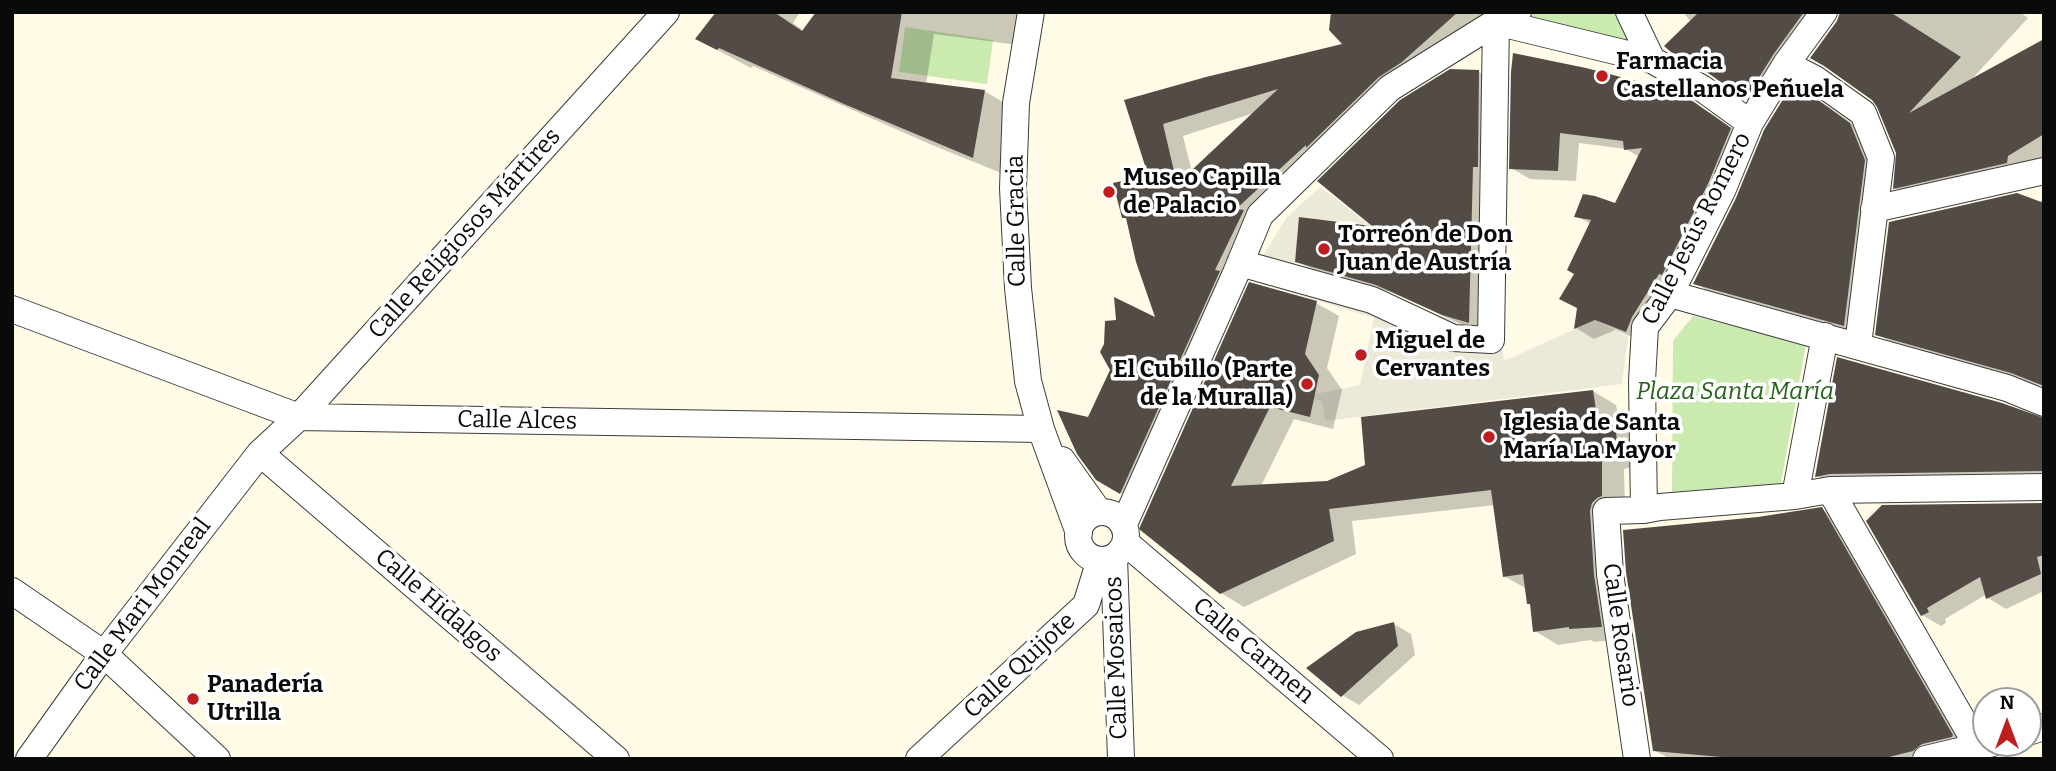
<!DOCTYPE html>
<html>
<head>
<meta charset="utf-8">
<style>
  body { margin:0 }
  #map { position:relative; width:2056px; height:771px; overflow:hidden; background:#fffbe7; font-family:Bitter,serif }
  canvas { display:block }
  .frame { position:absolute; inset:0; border:14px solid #0a0a0a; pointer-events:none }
  .north { position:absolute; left:1972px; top:687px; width:70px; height:70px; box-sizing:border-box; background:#fff; border:2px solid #9d9d9d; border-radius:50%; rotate:0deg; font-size:19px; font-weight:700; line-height:28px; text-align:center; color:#0a0a0a }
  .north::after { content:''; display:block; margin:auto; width:24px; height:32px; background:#be1e1e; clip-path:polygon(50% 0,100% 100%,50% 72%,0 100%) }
</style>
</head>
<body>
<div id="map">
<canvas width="2056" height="771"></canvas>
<div class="frame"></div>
<div class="north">N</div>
</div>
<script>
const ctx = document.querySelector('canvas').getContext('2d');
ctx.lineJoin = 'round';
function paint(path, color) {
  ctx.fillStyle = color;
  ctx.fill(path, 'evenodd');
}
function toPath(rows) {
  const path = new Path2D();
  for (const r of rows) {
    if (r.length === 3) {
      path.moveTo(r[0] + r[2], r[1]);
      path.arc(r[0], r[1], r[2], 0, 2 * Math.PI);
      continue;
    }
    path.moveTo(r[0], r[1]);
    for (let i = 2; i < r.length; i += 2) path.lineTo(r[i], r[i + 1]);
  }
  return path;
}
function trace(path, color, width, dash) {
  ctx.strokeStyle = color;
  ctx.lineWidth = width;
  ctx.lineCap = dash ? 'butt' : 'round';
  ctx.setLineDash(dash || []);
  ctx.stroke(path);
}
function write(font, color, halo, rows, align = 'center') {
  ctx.font = font + ' Bitter,serif';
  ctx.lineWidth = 7;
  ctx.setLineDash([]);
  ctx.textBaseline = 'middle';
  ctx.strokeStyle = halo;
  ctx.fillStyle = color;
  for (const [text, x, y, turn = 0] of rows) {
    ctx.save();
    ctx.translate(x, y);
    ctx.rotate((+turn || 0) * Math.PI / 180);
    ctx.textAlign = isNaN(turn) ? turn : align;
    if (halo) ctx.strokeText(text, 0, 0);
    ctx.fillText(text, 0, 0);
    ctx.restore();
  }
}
const green = toPath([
  [1518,12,1629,12,1652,60,1496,22],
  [905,27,993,40,987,84,899,72],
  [1693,316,1806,344,1781,483,1672,492,1673,341]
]);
const plaza = toPath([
  [1320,187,1370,225,1300,217,1294,274,1347,278,1383,291,1431,312,1475,326,1502,347,1504,361,1595,320,1628,337,1622,384,1325,421,1322,401,1305,396,1360,385,1374,318,1252,281,1264,254,1287,217]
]);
const shadow = toPath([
  [719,12,800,12,793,23,804,31,818,12,1031,12,1026,46,934,34,926,84,984,91,1017,110,1006,175,932,145,753,66,751,68,697,39],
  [1332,12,1490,12,1257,220,1141,504,1118,491,1088,419,1112,370,1106,344,1158,321,1128,220,1123,217,1150,176,1126,101,1346,44],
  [1254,113,1192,172,1183,136],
  [1683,12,1834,12,1766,110,1746,99,1713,75,1691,22],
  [1841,12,2020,12,2028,18,1970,81,2044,41,2044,157,2025,169,1915,199,1895,188,1898,153,1839,22],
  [1479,72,1495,81,1484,331,1459,323,1394,293,1313,270,1297,261,1378,229],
  [1513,72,1674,93,1714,115,1749,141,1645,342,1615,330,1594,339,1576,328,1579,309,1576,274,1591,224,1576,216,1616,205,1639,157,1626,149,1579,143,1576,181,1530,179,1511,168],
  [1806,94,1829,107,1872,138,1866,338,1717,296,1695,283,1738,198],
  [2044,197,2044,387,1896,345,1877,334,2040,203],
  [1316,303,1339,316,1327,368,1342,390,1333,429,1294,419,1261,486,1327,483,1593,391,1616,405,1620,428,1638,438,1641,464,1624,469,1625,509,1615,517,1624,639,1594,642,1591,640,1558,645,1535,631,1532,605,1527,589,1504,576,1495,505,1352,521,1356,554,1244,607,1221,593,1141,528],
  [2044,420,2044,481,1835,486,1817,476],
  [2044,504,2044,591,2006,609,1988,598,1987,594,1945,619,1946,623,1941,626,1922,615,1868,522],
  [1821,509,1841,521,1971,746,1936,759,1670,759,1654,750,1758,518],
  [1394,624,1411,634,1415,655,1359,705,1342,695]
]);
const building = toPath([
  [716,12,774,12,802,31,816,12,902,12,891,78,985,90,973,158,844,104,719,48,717,50,695,39],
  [1331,12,1458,12,1402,62,1379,77,1306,148,1306,145,1236,209,1244,210,1215,270,1220,271,1120,494,1096,480,1077,454,1057,410,1088,417,1110,370,1100,352,1104,344,1105,321,1116,320,1114,297,1155,317,1136,262,1126,218,1122,218,1113,183,1148,175,1124,100,1206,77,1342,44,1329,30],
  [1278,89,1177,184,1163,124],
  [1699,12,1804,12,1773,55,1745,100,1711,75,1672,53,1664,46],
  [1840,12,1890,12,1961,57,1909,113,2044,39,2044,134,2008,156,2007,163,1893,189,1896,153,1877,107,1872,100,1824,66,1810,58,1837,21],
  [1513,53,1586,68,1675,91,1694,102,1731,128,1708,184,1662,275,1659,274,1632,317,1626,332,1595,320,1574,329,1577,308,1559,299,1574,274,1567,270,1591,220,1574,217,1583,194,1595,196,1615,203,1642,148,1624,150,1623,141,1560,133,1558,171,1509,169,1511,72],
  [1450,69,1479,70,1478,167,1473,167,1469,323,1442,315,1376,285,1295,262,1299,217,1372,226,1317,181,1400,100],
  [1792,85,1807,92,1850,123,1865,160,1844,326,1693,284,1736,198,1764,130],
  [2017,193,2044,203,2044,386,2011,373,1875,335,1889,222],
  [1249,282,1317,301,1305,354,1319,375,1310,417,1270,407,1231,486,1327,481,1365,465,1361,417,1593,390,1598,423,1615,423,1618,451,1602,456,1602,496,1597,498,1592,503,1590,511,1594,575,1602,627,1569,629,1569,627,1533,632,1530,604,1527,604,1523,574,1503,577,1491,490,1329,509,1334,541,1220,594,1139,529],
  [1837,357,2002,403,2044,418,2044,471,1830,474,1815,477],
  [2044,503,2044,555,2037,557,2041,574,1986,599,1980,577,1927,608,1929,612,1921,616,1866,521,1882,505],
  [1822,507,1953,735,1952,737,1922,744,1913,751,1881,759,1744,759,1653,751,1626,572,1623,530,1758,517],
  [1394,622,1398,646,1341,697,1306,668,1356,632]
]);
const street = toPath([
  [1031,12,1016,103,1013,188,1018,288,1028,381,1041,429,1079,533],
  [1629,12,1652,60],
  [1496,22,1652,60,1703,89,1750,123],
  [1786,64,1815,79,1863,113,1881,158,1858,345],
  [1874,209,2044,171],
  [1240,263,1372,300,1453,338,1491,340,1496,22],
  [1670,294,2007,388,2044,403],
  [12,309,299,417,1041,429],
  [260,453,616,759],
  [1062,460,1099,512],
  [1830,490,2044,487],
  [1795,496,1830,490,1978,747],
  [1644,510,1642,381,1645,327,1670,294,1722,191,1750,123,1786,64,1824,12],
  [1102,536,24],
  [1124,524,1236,273,1260,215,1390,88,1496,22,1518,12],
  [1126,543,1380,759],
  [1114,557,1121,759],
  [12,591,104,654,217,759],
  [2028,732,2044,727],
  [29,759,104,654,260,453,299,417,666,12],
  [919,759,1086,605,1100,560],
  [1637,759,1610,574,1606,511,1644,510,1660,507,1795,496,1825,336],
  [1926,759,1993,743]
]);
const markers = [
  [1602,76,7,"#be1e1e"],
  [1109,192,7,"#be1e1e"],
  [1324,249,7,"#be1e1e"],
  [1361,355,7,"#be1e1e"],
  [1307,384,7,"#be1e1e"],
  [1489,437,7,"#be1e1e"],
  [193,699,7,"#be1e1e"]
];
const poiNames = [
  ["Farmacia",1616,62],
  ["Castellanos Peñuela",1616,90],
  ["Museo Capilla",1123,178],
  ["de Palacio",1123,206],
  ["Torreón de Don",1338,235],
  ["Juan de Austría",1338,263],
  ["Miguel de",1375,341],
  ["Cervantes",1375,369],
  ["El Cubillo (Parte",1293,370,"right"],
  ["de la Muralla)",1293,398,"right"],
  ["Iglesia de Santa",1503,423],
  ["María La Mayor",1503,451],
  ["Panadería",207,685],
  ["Utrilla",207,713]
];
const streetNames = [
  ["Calle Gracia",1017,221,-91],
  ["Calle Jesús Romero",1697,229,-63],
  ["Calle Religiosos Mártires",465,234,-48],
  ["Calle Alces",517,421,1],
  ["Calle Mari Monreal",143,605,-53],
  ["Calle Hidalgos",438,606,41],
  ["Calle Rosario",1620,635,82],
  ["Calle Carmen",1253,651,40],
  ["Calle Mosaicos",1117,658,-92],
  ["Calle Quijote",1020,666,-43]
];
const parkNames = [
  ["Plaza Santa María",1735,392]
];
paint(green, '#cbeab0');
paint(plaza, '#ede9d8');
paint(shadow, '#0003');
paint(building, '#534c46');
trace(street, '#3d3d3d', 28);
trace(street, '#fff', 26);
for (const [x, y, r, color] of markers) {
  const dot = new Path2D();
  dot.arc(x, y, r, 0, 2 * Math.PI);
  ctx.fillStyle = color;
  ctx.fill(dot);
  trace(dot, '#fff', 2.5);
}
write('bold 24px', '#0a0a0a', '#fff', poiNames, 'left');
write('24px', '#0a0a0a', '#fff', streetNames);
write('italic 24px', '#256319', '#fff', parkNames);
</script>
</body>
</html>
